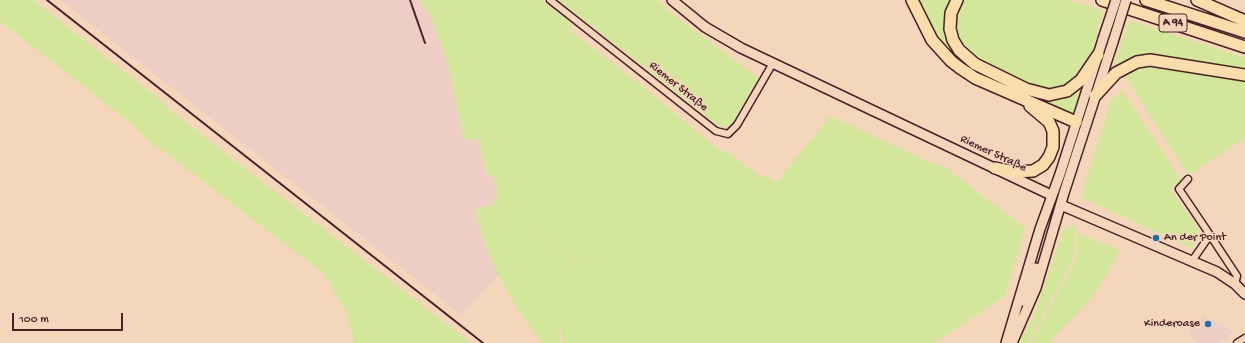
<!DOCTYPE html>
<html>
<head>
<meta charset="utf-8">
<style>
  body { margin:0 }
  #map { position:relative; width:1245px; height:343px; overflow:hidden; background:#f4d7ba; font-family:"Gochi Hand",sans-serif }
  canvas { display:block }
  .scale { position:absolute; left:12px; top:313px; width:111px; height:18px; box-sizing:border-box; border:2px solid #4a1f2b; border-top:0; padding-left:5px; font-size:12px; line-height:14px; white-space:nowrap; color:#4a1f2b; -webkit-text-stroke:3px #f4d7ba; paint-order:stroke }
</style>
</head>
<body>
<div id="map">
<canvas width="1245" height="343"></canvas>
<div class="scale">100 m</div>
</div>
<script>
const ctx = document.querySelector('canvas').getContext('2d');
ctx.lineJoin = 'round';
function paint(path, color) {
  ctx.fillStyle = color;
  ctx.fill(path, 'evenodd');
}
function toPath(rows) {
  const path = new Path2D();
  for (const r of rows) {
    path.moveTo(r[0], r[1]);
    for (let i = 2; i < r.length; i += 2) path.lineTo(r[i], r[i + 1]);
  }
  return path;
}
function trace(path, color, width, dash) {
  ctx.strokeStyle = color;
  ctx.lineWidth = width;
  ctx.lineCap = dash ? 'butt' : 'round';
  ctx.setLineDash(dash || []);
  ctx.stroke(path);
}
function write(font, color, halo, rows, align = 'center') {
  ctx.font = font + ' "Gochi Hand",sans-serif';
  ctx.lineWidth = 3;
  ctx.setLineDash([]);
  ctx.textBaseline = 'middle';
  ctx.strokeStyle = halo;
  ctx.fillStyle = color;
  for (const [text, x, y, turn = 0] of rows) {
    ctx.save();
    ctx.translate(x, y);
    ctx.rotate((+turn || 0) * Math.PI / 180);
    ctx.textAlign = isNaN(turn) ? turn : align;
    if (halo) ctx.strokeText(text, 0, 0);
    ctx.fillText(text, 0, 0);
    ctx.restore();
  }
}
const built = toPath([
  [60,0,419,0,432,19,448,64,464,140,478,138,487,176,493,175,498,197,495,204,477,208,476,215,484,241,498,275,461,315],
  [1203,316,1234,332,1220,343,1197,343,1189,334]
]);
const green = toPath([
  [0,0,33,0,159,99,172,112,471,343,354,343,346,312,324,274,178,162,148,141,133,125,0,21],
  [419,0,540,0,568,20,572,25,572,28,569,30,636,81,719,150,729,153,762,178,765,175,776,183,830,116,931,163,944,166,982,196,1025,228,1005,296,934,343,563,343,561,329,559,330,560,343,542,343,520,313,508,293,498,275,484,241,476,215,476,209,495,204,493,198,498,196,493,175,487,176,478,138,464,140,448,64,432,19],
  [517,219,575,261,574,267,573,261],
  [559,0,658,0,667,10,759,78,731,125,720,127],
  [917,0,952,0,945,17,945,37,958,56,965,63,979,70,1045,98,1087,79,1075,113,1068,113,978,73,955,58,939,42],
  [962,0,1069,0,1103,11,1095,36,1097,37,1091,55,1079,76,1061,89,1042,90,1014,79,1010,73,1000,72,973,57,960,46,954,27,955,13],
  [1129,20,1245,58,1245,70,1169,58,1120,67,1115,61],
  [1153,66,1245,81,1245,138,1188,175,1123,73,1135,68],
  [1122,90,1182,181,1170,189,1199,230,1191,248,1081,197,1111,102],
  [1076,226,1073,259,1028,343,1019,343,1033,318,1064,228],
  [1077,233,1120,250,1102,282,1091,298,1048,343,1030,343,1076,259]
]);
const street = toPath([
  [550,0,716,131,728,134,737,125,773,63],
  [1188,179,1179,189,1210,235,1192,261],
  [1210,235,1237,276,1235,284],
  [1237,343,1245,338]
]);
const secondary = toPath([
  [672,0,705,27,741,48,1051,195],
  [1061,205,1217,272,1235,284,1245,294],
  [1023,301,1036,268],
  [1006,343,1040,229,1060,174,1103,39],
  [1012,343,1036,288,1064,193,1113,42]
]);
const highway = toPath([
  [912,0,932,40,951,61,960,68,975,78,1076,122],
  [957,0,951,13,950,29,953,40,959,50,975,64,1026,89,1049,95,1067,91,1081,80,1098,55],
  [1102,0,1245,47],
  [1146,0,1245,32],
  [1197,0,1245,21],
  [1095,96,1116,73,1137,62,1150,60,1245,75],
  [995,168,1014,172,1033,171,1043,165,1049,157,1053,147,1053,131,1049,122,1030,106]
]);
const rail = toPath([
  [47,0,483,343],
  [410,0,425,43]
]);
const secondaryBridge = toPath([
  [1103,39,1116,0],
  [1113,42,1126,0]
]);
const markers = [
  [1156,238,4,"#1f6fb2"],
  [1208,324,4,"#1f6fb2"]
];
const shields = [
  [1173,23,28]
];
const shieldNames = [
  ["A 94",1173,23]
];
const streetNames = [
  ["Riemer Straße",678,87,39],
  ["Riemer Straße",993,154,25]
];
const poiNames = [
  ["An der Point",1164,238],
  ["Kinderoase",1200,324,"right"]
];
paint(built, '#eecdc4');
paint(green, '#d3e79b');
trace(street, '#4a1f2b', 9);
trace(secondary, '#4a1f2b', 12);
trace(highway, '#4a1f2b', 14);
trace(street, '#f4d7ba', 6);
trace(secondary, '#f4d7ba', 9);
trace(highway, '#faddab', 11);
trace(rail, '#4a1f2b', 2);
trace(secondaryBridge, '#4a1f2b', 12, []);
trace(secondaryBridge, '#f4d7ba', 9);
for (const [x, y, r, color] of markers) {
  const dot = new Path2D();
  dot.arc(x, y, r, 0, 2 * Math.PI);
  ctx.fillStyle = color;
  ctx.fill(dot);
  trace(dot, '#f4d7ba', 1.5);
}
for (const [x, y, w] of shields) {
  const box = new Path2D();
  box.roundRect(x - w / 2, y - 9, w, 18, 3);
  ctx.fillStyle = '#f4d7ba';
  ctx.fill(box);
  trace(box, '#4a1f2b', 1);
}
write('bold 11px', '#4a1f2b', null, shieldNames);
write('12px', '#4a1f2b', '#f4d7ba', streetNames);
write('12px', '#4a1f2b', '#f4d7ba', poiNames, 'left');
</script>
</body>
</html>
